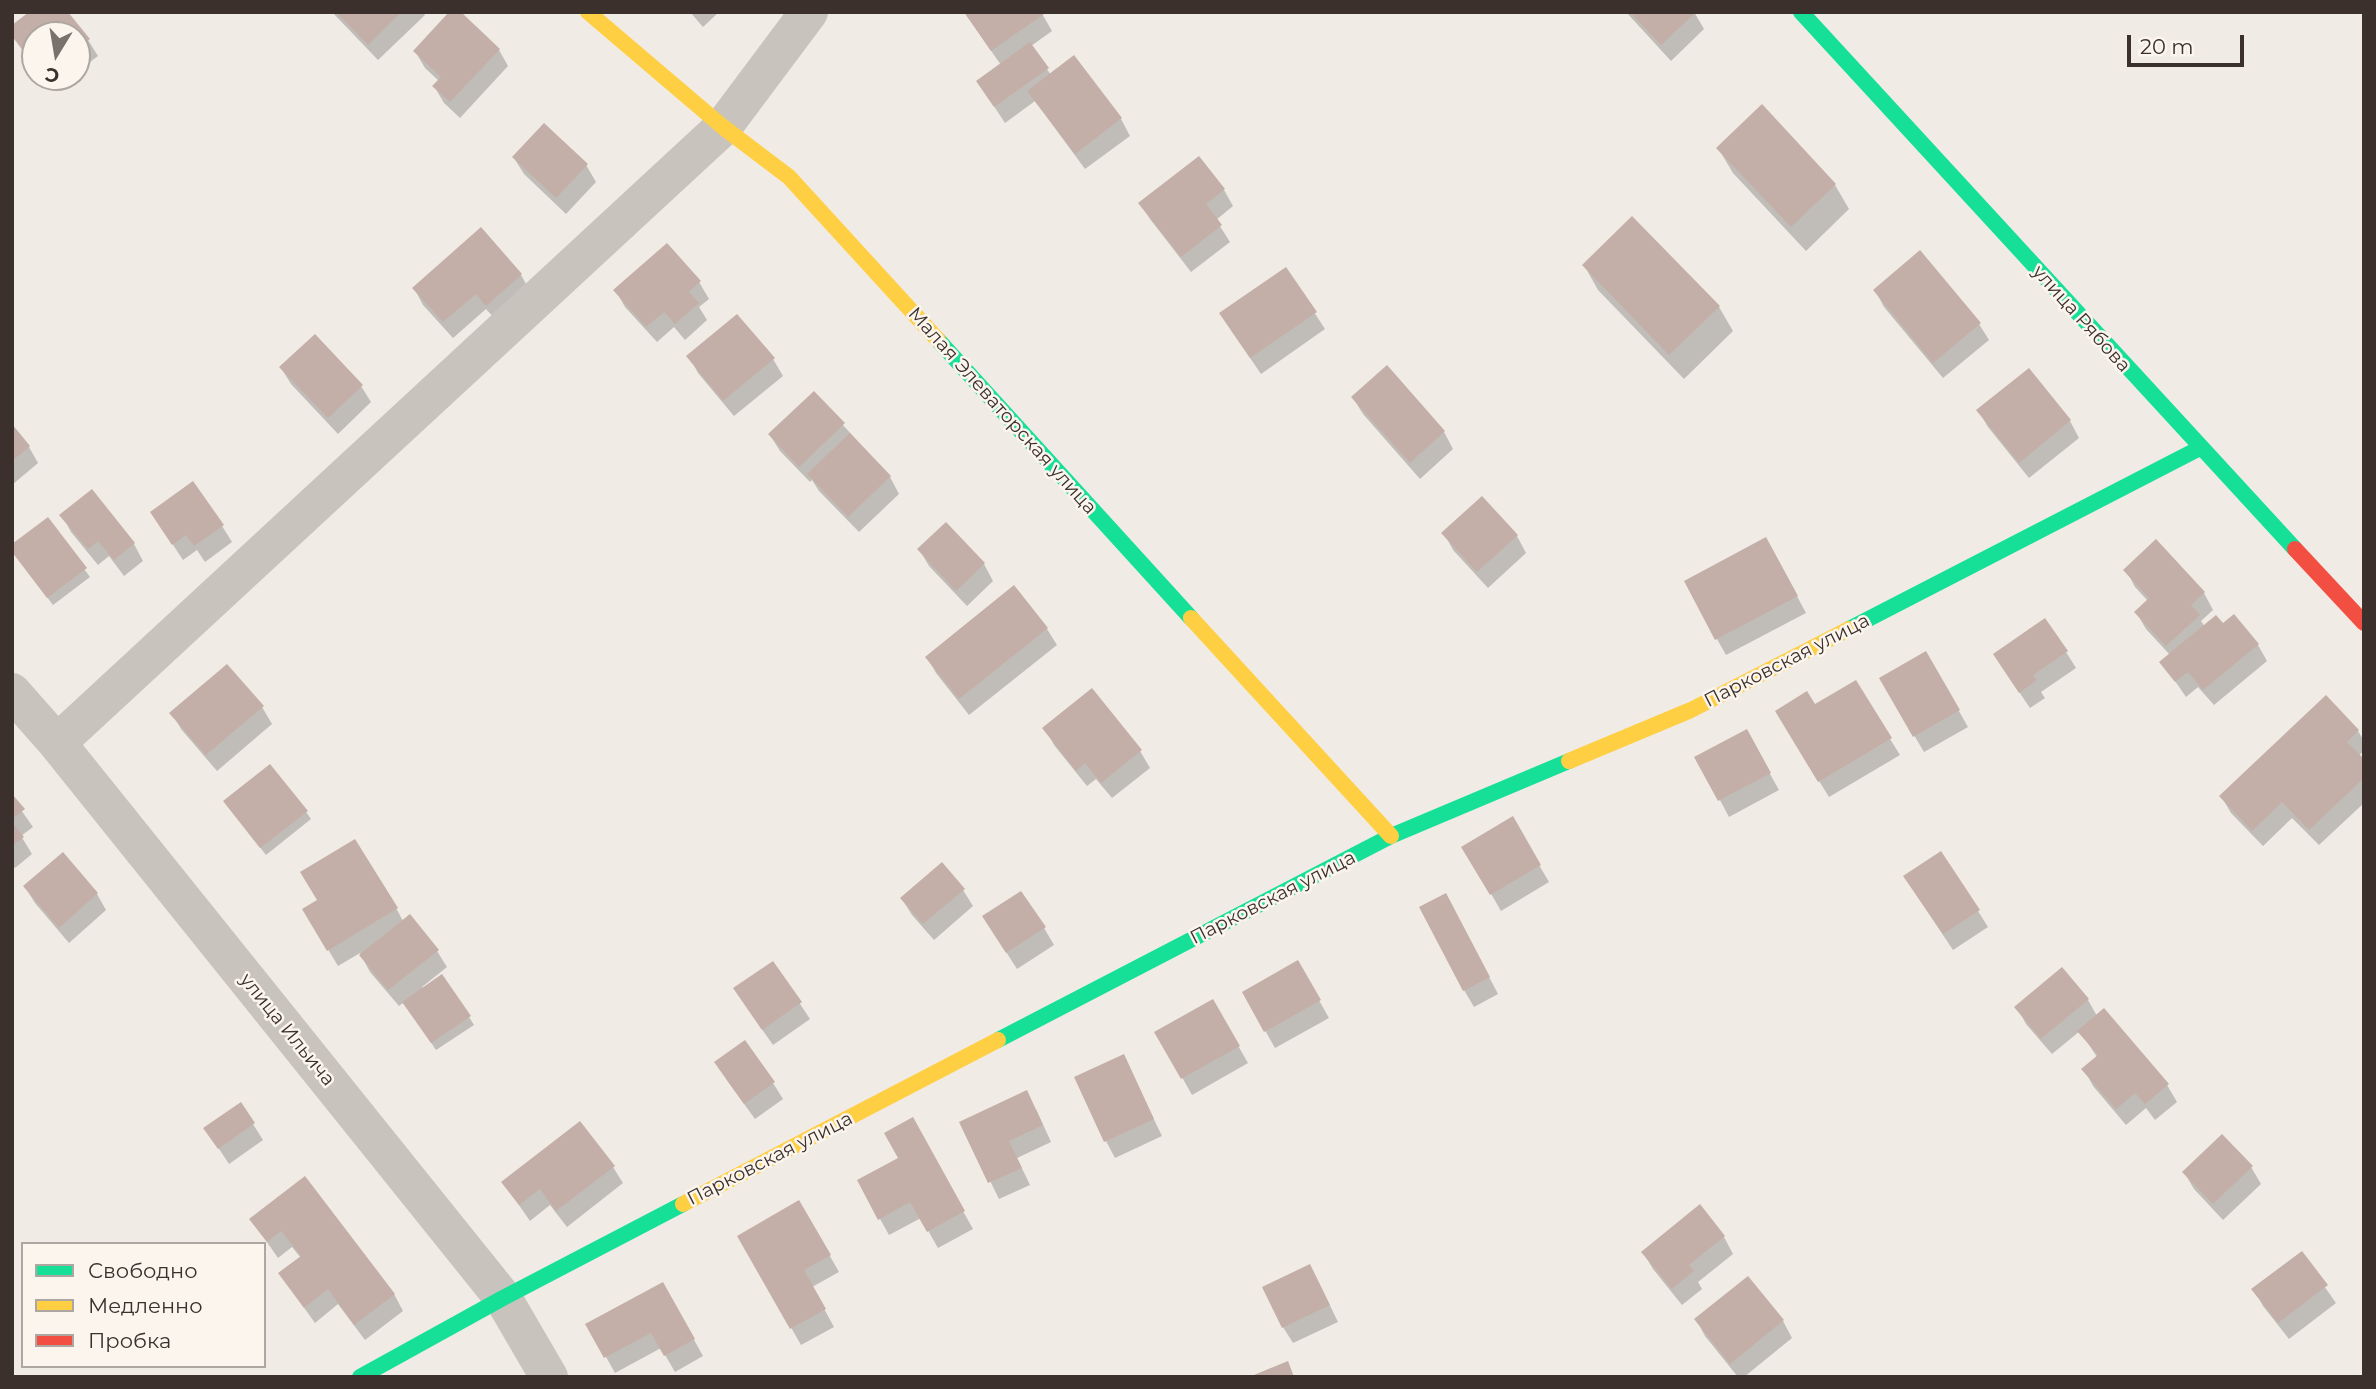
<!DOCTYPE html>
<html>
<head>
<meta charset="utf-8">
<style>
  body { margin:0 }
  #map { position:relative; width:2376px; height:1389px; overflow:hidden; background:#f0ebe5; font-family:Montserrat,sans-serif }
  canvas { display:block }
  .frame { position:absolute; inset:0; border:14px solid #3b302b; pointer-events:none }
  .legend { position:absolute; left:21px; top:1242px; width:245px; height:126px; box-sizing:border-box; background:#fbf5ee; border:2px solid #aea6a0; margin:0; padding:9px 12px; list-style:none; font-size:21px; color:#3b302b }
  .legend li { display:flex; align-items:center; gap:14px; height:35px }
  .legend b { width:35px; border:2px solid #aea6a0 }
  .north { position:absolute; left:21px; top:21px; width:70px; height:70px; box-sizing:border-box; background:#fbf5ee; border:2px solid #aea6a0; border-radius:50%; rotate:191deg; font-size:19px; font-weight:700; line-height:28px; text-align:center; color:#3b302b }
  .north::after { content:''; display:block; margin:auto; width:24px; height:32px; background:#7a716c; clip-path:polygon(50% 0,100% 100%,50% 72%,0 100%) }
  .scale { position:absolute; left:2127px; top:35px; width:117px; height:32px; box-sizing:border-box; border:4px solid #3b302b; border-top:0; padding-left:9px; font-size:21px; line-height:24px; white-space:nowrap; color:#3b302b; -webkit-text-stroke:5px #fbf5ee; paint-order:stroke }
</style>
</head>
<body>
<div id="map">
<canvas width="2376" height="1389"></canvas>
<div class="frame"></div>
<ul class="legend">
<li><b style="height:9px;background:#16e098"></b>Свободно</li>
<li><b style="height:9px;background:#ffcf43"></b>Медленно</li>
<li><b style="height:9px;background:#f24e42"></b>Пробка</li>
</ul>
<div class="north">С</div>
<div class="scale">20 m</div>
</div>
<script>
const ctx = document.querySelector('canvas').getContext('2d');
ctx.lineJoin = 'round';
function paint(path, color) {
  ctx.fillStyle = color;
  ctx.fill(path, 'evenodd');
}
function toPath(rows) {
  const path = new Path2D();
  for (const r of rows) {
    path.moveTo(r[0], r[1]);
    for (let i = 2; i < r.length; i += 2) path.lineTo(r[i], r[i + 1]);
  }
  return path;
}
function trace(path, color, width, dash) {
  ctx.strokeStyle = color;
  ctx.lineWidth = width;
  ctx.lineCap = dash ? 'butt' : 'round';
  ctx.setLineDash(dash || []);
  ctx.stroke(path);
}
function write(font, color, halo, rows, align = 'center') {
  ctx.font = font + ' Montserrat,sans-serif';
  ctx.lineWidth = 5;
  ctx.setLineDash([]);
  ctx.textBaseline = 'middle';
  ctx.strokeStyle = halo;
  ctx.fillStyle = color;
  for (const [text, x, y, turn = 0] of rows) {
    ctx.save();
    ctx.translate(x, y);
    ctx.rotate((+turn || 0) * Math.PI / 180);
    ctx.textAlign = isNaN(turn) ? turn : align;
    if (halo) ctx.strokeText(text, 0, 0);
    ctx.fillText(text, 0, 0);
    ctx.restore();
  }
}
const shadow = toPath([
  [31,12,88,40,98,56,77,72,77,35,35,35,35,67,12,36],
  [332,12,423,12,425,15,378,60],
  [690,12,719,12,703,27],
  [964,12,1041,12,1052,31,1031,46,1051,75,1121,119,1130,136,1085,169,1035,101,1005,123,978,82,1001,65],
  [1626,12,1694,12,1704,29,1671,61],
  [499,50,508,66,460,118,444,103,434,86,439,81,425,68,415,51],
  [43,77,71,77,53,90],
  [1718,148,1835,185,1849,209,1806,251,1733,173],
  [514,158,586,165,596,182,566,214,524,174],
  [1224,190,1233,206,1216,220,1230,242,1191,272,1150,219,1140,203],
  [1584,265,1719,307,1733,331,1684,379,1598,290],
  [1286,269,1325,329,1261,374,1231,330],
  [521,275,530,291,497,321,486,309,453,338,423,305,414,288],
  [699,282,709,299,699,307,707,320,685,340,674,327,657,342,625,307,616,291],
  [1875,290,1979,324,1989,340,1943,378,1884,307],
  [689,356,773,359,783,376,734,416,698,373],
  [281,368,361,386,371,402,338,434,291,384],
  [1387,368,1444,432,1453,449,1420,479,1363,414,1353,398],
  [2029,370,2070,421,2079,438,2029,478,1988,427,1978,410],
  [814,393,890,477,899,494,859,532,819,491,812,480,810,482,780,451,770,435],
  [12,427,29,447,38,463,12,485],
  [91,492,134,544,143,561,124,576,109,556,98,565,71,532,62,515],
  [1482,498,1517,536,1526,553,1488,588,1453,550,1444,533],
  [152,513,222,526,232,542,205,562,197,550,183,560],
  [48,520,90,577,53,605,15,555],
  [946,524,984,564,993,581,967,606,929,566,919,549],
  [2156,542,2204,593,2213,610,2201,621,2205,627,2222,626,2258,645,2267,661,2214,705,2198,687,2186,697,2162,662,2170,655,2146,629,2136,612,2148,601,2135,587,2126,570],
  [1775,555,1806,613,1726,655,1717,639],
  [1047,629,1057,645,969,715,936,673,927,657],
  [2066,652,2076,668,2041,692,2045,698,2030,708,2005,671],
  [1926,653,1968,727,1924,752,1881,679],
  [227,666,262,707,272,724,217,771,181,729,172,713],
  [1815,706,1890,739,1900,755,1829,797,1786,728],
  [1045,728,1140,751,1150,768,1112,798,1096,779,1087,786,1054,745],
  [1746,731,1779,790,1729,817,1697,757],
  [2358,731,2364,741,2364,751,2358,756,2364,762,2364,803,2319,845,2292,818,2263,846,2231,813,2221,796],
  [12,797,33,827,21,836,32,854,15,868,12,865],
  [230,809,306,812,311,819,266,855],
  [1512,819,1549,882,1501,911,1464,847],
  [25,887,97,894,106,910,69,943,35,903],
  [963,890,973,906,934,940,912,915,902,899],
  [1915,893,1978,911,1988,927,1953,950],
  [396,908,403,921,437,951,447,967,422,987,469,1017,474,1025,436,1050,404,1002,399,1006,370,972,360,953,338,966,304,909],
  [1455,912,1498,994,1474,1007,1464,990],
  [1044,928,1054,945,1017,969,994,933],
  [773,963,810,1019,773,1045,745,1005],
  [1298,963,1329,1018,1275,1048,1244,993],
  [2088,1000,2097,1016,2167,1085,2177,1102,2155,1120,2146,1108,2126,1125,2093,1086,2084,1069,2097,1057,2080,1031,2052,1054,2026,1024,2017,1007],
  [1213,1002,1248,1063,1192,1095,1157,1033],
  [1123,1056,1162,1136,1115,1158,1106,1141],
  [726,1079,773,1083,783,1099,755,1119],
  [241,1105,263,1140,229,1164,206,1129],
  [1036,1109,1051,1142,1017,1158,1030,1185,999,1199,961,1122],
  [912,1120,973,1229,938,1248,921,1218,889,1235,859,1181,900,1159],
  [613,1167,623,1183,567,1227,550,1205,530,1221,503,1182],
  [2251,1167,2261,1184,2223,1220,2194,1189,2184,1172],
  [304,1179,394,1294,403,1311,365,1340,338,1304,315,1323,280,1274,301,1258,292,1247,278,1258,251,1219],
  [799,1202,839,1272,812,1287,834,1327,801,1345,739,1236],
  [1699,1207,1724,1237,1733,1254,1698,1282,1702,1289,1682,1305,1653,1269,1643,1252],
  [2301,1253,2336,1303,2289,1339,2263,1306,2254,1289],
  [1748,1278,1783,1321,1792,1338,1744,1377,1738,1377,1705,1336,1696,1319],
  [1319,1283,1338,1322,1293,1343,1283,1327],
  [672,1300,703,1356,675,1372,661,1348,615,1373,588,1325]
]);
const building = toPath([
  [29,12,68,12,90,39,77,49,77,35,35,35,35,65,12,36,12,25],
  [336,12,401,12,368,45],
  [449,12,461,12,500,49,450,102,432,86,441,77,413,51],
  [964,12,1043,12,1044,14,991,51],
  [1630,12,1696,12,1661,45],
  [1030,42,1049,68,994,107,976,81],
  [1074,55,1122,118,1075,154,1027,91],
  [1762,104,1836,184,1791,227,1716,148],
  [544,123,588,164,556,198,512,157],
  [1199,156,1225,189,1206,204,1222,225,1181,257,1138,203],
  [1632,216,1720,306,1669,355,1582,265],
  [481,227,522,274,486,306,476,294,443,322,412,288],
  [667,243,701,281,689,292,699,303,675,324,664,312,646,327,613,290],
  [1920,250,1981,323,1933,363,1873,290],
  [1286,267,1317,312,1250,358,1219,313],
  [737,314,775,358,723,401,686,356],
  [315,334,363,385,328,418,279,367],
  [1387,365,1445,431,1410,463,1351,397],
  [2029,368,2071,420,2019,463,1976,410],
  [814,391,845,423,799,467,768,434],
  [12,424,30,446,12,461],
  [850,433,891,476,848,517,807,474],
  [193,481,224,525,194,546,186,535,172,545,150,512],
  [92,489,135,543,114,560,98,541,88,549,59,515],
  [1482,496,1518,535,1477,572,1441,533],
  [48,517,87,568,47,598,12,552,12,544],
  [946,522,985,563,956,591,917,549],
  [1766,537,1798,596,1715,640,1684,581],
  [2156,539,2205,592,2191,605,2200,615,2166,646,2134,612,2149,598,2123,570],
  [1014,585,1048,628,959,699,925,657],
  [2234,614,2259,644,2203,690,2188,672,2175,682,2159,662,2216,615,2223,623],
  [2045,618,2068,651,2033,675,2037,680,2019,693,1993,654],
  [1926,651,1960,710,1913,737,1879,678],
  [227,664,264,706,206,755,169,713],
  [1856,680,1892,738,1818,782,1775,711,1807,691,1815,704],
  [1092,688,1142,750,1101,783,1085,763,1076,771,1042,728],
  [2326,695,2359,730,2347,742,2364,759,2364,778,2309,830,2282,802,2252,831,2219,796],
  [1747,729,1771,773,1718,801,1694,757],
  [270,764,308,811,260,848,223,801],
  [12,794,25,809,12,819],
  [1513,816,1541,865,1490,895,1461,847],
  [12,822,24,837,12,846],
  [355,839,398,908,327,951,302,909,317,900,300,872],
  [1941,851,1980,910,1943,934,1903,876],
  [63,852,98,893,59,928,23,886],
  [942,862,965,889,923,924,900,898],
  [1021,891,1046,927,1006,953,982,916],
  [1446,893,1490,977,1463,991,1419,907],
  [410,914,439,950,388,990,359,955],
  [1298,960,1321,1000,1264,1032,1242,992],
  [773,961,802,1002,762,1030,733,988],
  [2062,967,2089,999,2041,1039,2014,1007],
  [442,974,471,1016,431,1043,402,1002],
  [1213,999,1240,1046,1181,1079,1154,1032],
  [2104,1008,2169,1084,2145,1104,2135,1093,2116,1109,2081,1069,2098,1055,2077,1031],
  [745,1040,775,1082,744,1104,714,1062],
  [1124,1054,1154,1119,1104,1142,1074,1077],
  [1027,1090,1043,1125,1009,1141,1022,1168,988,1183,959,1122],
  [241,1102,255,1123,218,1149,203,1128],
  [913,1117,965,1211,927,1232,910,1202,878,1220,857,1180,898,1158,884,1133],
  [580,1121,615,1166,556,1211,540,1189,519,1205,501,1182],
  [2222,1134,2253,1166,2213,1204,2182,1172],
  [305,1176,395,1294,354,1325,328,1289,304,1308,278,1273,301,1256,281,1231,267,1242,249,1219],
  [799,1200,831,1255,804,1270,826,1309,790,1329,737,1236],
  [1700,1204,1725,1236,1689,1265,1694,1271,1672,1289,1641,1252],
  [2302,1251,2328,1285,2278,1323,2251,1289],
  [1310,1264,1330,1305,1282,1328,1262,1287],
  [1748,1276,1784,1320,1730,1364,1694,1319],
  [663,1282,695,1339,664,1356,651,1333,604,1358,585,1324],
  [1288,1361,1294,1377,1249,1377]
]);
const street = toPath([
  [12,692,57,743,503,1298,549,1377],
  [57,743,723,127,809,12]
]);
const fast = toPath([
  [1801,12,2295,549],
  [938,340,1191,618],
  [1849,629,2200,448],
  [998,1040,1391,836,1569,761],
  [360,1377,503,1298,683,1204]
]);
const slow = toPath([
  [588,12,723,127,789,177,938,340],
  [1191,618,1391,836],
  [1569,761,1691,710,1849,629],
  [683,1204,998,1040]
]);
const jam = toPath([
  [2295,549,2364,623]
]);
const streetNames = [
  ["улица Рябова",2081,319,48],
  ["Малая Элеваторская улица",1002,411,48],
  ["Парковская улица",1787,661,-27],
  ["Парковская улица",1273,898,-27],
  ["улица Ильича",287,1030,51],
  ["Парковская улица",770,1159,-27]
];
paint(shadow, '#0003');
paint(building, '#c3afa7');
trace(street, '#c9c3be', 38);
trace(fast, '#16e098', 16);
trace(slow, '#ffcf43', 16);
trace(jam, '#f24e42', 16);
write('19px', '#3b302b', '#fbf5ee', streetNames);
</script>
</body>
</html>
